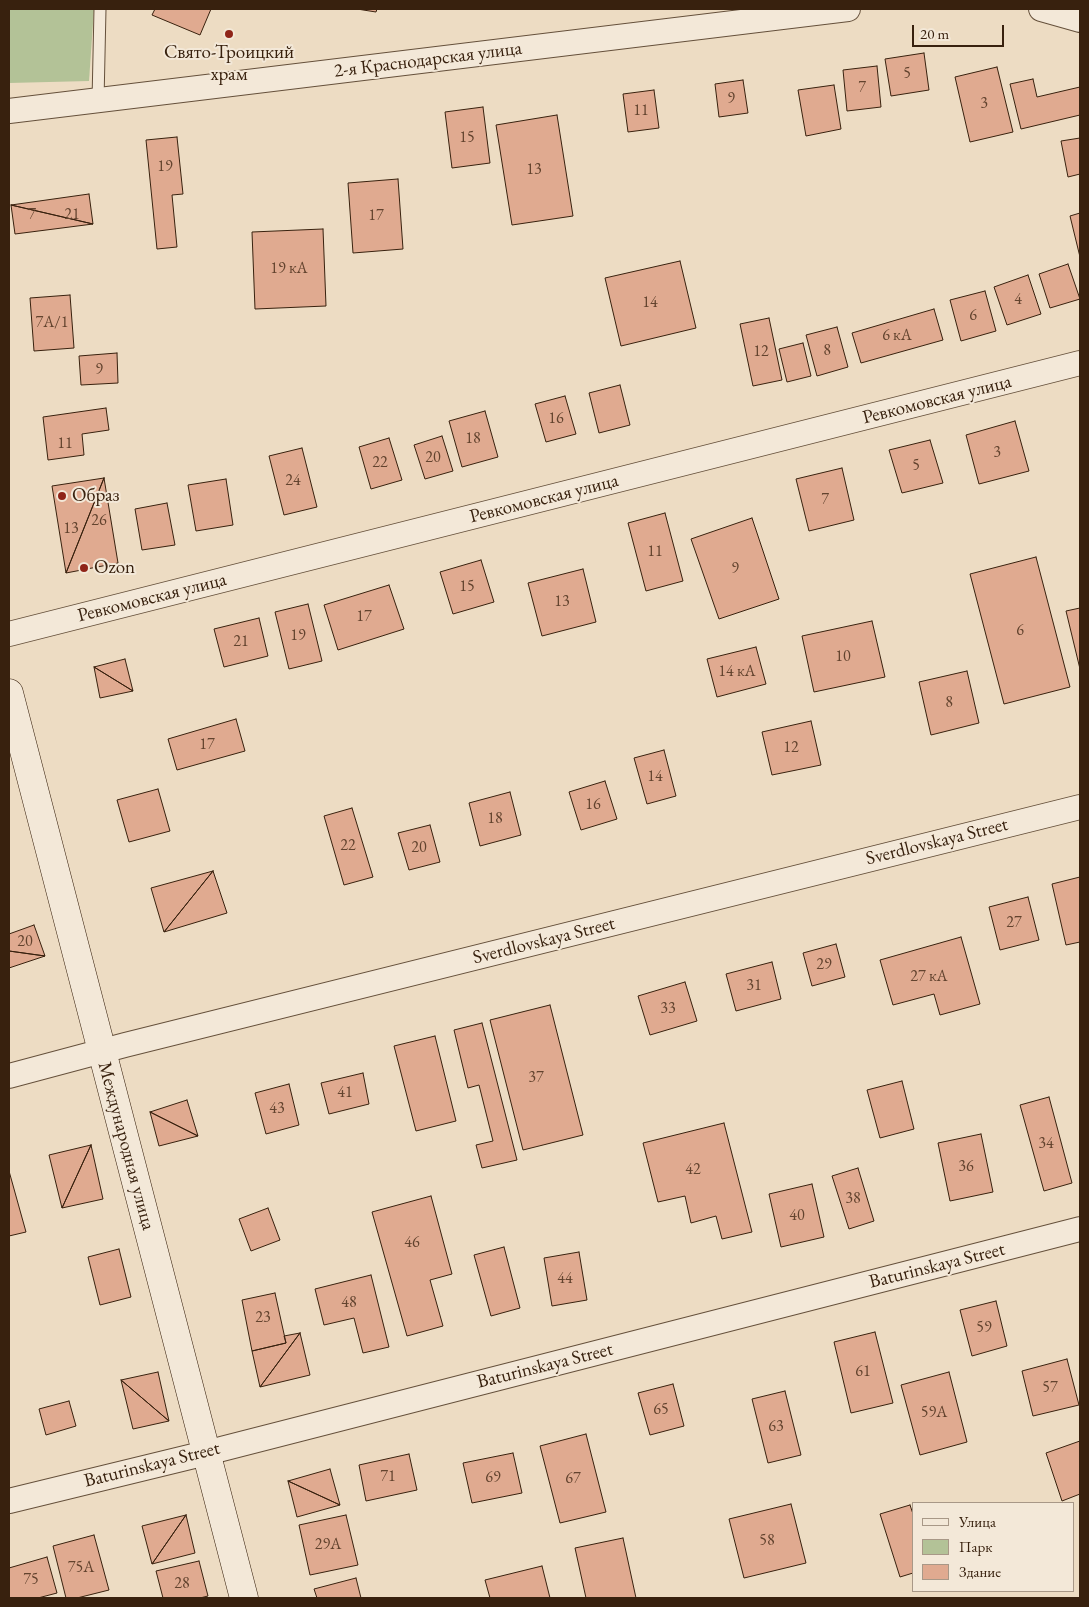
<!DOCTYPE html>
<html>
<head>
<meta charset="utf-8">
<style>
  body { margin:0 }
  #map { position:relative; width:1089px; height:1607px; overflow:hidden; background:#eddcc3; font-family:"EB Garamond",serif }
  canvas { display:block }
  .frame { position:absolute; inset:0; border:10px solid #38210e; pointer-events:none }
  .legend { position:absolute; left:912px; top:1502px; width:162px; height:90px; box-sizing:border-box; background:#f3e8d8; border:1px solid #a89887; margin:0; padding:6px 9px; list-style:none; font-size:15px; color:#38210e }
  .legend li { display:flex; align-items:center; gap:10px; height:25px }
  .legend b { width:25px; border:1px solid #a89887 }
  .scale { position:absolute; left:912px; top:25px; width:92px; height:22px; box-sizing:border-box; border:2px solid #38210e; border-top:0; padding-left:6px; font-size:15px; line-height:18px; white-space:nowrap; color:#38210e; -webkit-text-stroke:4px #f3e8d8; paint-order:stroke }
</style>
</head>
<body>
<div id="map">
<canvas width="1089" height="1607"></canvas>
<div class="frame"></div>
<ul class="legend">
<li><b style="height:6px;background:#f3e8d8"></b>Улица</li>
<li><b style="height:14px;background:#b3c297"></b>Парк</li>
<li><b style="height:14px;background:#e0aa90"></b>Здание</li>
</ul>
<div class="scale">20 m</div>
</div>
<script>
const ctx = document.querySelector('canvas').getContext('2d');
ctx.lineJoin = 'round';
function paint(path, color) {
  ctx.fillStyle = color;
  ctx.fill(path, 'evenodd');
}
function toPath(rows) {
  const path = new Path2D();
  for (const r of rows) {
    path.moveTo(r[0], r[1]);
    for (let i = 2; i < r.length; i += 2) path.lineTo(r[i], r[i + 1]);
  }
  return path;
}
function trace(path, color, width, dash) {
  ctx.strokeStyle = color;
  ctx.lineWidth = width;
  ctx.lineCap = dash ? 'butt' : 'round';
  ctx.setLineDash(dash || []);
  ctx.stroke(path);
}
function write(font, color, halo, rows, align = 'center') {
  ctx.font = font + ' "EB Garamond",serif';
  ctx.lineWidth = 4;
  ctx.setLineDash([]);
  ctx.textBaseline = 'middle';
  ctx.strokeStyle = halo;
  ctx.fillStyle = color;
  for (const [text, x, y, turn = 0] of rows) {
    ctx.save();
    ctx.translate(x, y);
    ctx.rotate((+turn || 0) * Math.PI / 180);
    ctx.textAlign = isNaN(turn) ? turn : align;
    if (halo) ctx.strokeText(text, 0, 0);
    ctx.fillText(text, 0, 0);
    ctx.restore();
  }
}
const green = toPath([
  [9,9,94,9,89,81,9,83]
]);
const building = toPath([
  [155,9,211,9,200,35,152,15,155,9],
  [357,9,377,9,376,12,357,9],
  [924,53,929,90,891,96,885,59,924,53],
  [877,66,881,107,847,111,843,70,877,66],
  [997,67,1013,132,970,142,955,77,997,67],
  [1033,79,1037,97,1080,87,1080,115,1021,129,1010,84,1033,79],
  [743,80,748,113,719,117,715,84,743,80],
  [834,85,841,129,806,136,798,90,834,85],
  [654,90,659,128,628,132,623,94,654,90],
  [483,107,490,163,452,168,445,112,483,107],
  [557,115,573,216,512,225,496,125,557,115],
  [177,137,183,194,172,195,177,247,157,249,146,140,177,137],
  [1080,138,1080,174,1068,177,1061,141,1080,138],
  [398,179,403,249,353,253,348,183,398,179],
  [89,194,93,224,11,205,89,194],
  [11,205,93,224,15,234,11,205],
  [1080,213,1080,257,1070,216,1080,213],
  [323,229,326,306,255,309,252,232,323,229],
  [680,261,696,328,621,346,605,278,680,261],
  [1068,264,1080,299,1050,308,1039,274,1068,264],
  [1028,275,1041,314,1007,325,994,287,1028,275],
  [985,291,996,331,961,341,950,300,985,291],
  [70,295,74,348,34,351,30,298,70,295],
  [934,309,943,340,861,363,852,333,934,309],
  [769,318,782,380,753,386,740,324,769,318],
  [837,327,848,367,817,376,806,335,837,327],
  [803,343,811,376,787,382,779,349,803,343],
  [117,353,118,383,81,385,79,356,117,353],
  [620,385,630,425,599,433,589,393,620,385],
  [565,396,576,434,546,442,535,404,565,396],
  [106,408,109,430,82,434,84,455,48,460,43,417,106,408],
  [485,411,498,457,462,467,449,421,485,411],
  [1015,421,1029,471,979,484,966,435,1015,421],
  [442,436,453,471,425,479,414,445,442,436],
  [389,438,402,480,371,489,359,447,389,438],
  [930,440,943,483,902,493,889,450,930,440],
  [302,448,317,507,284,515,269,456,302,448],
  [842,468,854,520,809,531,796,479,842,468],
  [104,478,118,563,66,573,104,478],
  [104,478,66,573,52,486,104,478],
  [226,479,233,525,196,531,188,485,226,479],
  [167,503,175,545,142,550,135,509,167,503],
  [665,513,683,581,646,591,628,523,665,513],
  [752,518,779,599,719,619,691,539,752,518],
  [1036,557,1070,687,1004,704,970,574,1036,557],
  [481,560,494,602,453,614,440,572,481,560],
  [583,569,596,622,542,636,528,583,583,569],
  [389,585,404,629,338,650,324,605,389,585],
  [308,604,322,661,289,669,275,612,308,604],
  [1080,608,1080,669,1066,611,1080,608],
  [259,618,268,656,224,667,214,629,259,618],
  [872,621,885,677,814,692,802,636,872,621],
  [756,647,766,684,717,697,707,659,756,647],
  [125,659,133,691,94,667,125,659],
  [94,667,133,691,100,698,94,667],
  [967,671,979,723,931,735,919,682,967,671],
  [236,719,245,751,177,770,168,739,236,719],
  [811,721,821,765,772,775,762,732,811,721],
  [664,750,676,796,647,804,634,758,664,750],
  [605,781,617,819,581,830,569,792,605,781],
  [158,789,170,831,129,842,117,800,158,789],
  [510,792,521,835,480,846,469,803,510,792],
  [352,808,373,877,344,885,324,816,352,808],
  [430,825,440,862,409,870,398,833,430,825],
  [213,871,164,932,151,888,213,871],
  [213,871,227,913,164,932,213,871],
  [1080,877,1080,942,1066,945,1052,884,1080,877],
  [1028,897,1039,940,1000,950,989,907,1028,897],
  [34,925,45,956,9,951,9,934,34,925],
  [961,937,980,1004,940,1015,934,994,893,1005,880,960,961,937],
  [836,944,845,977,812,986,803,953,836,944],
  [9,951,45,956,9,968,9,951],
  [772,962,781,999,736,1011,726,974,772,962],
  [685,982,697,1021,650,1035,638,996,685,982],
  [550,1005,583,1135,523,1150,490,1020,550,1005],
  [482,1023,517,1160,482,1168,476,1145,493,1141,479,1085,468,1088,454,1030,482,1023],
  [435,1036,456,1121,416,1131,394,1046,435,1036],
  [363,1073,369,1104,329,1114,321,1083,363,1073],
  [902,1081,914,1129,880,1138,867,1090,902,1081],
  [289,1084,299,1125,266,1134,255,1093,289,1084],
  [1049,1097,1072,1183,1044,1191,1020,1105,1049,1097],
  [187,1100,198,1136,150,1112,187,1100],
  [150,1112,198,1136,159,1146,150,1112],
  [724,1123,752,1232,722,1239,716,1216,691,1223,685,1196,658,1202,643,1143,724,1123],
  [981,1134,993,1192,950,1201,938,1143,981,1134],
  [91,1145,103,1199,62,1208,91,1145],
  [91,1145,62,1208,49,1155,91,1145],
  [858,1168,874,1221,849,1229,832,1176,858,1168],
  [9,1171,26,1232,9,1236,9,1171],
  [812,1184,824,1237,781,1247,769,1194,812,1184],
  [431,1196,452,1274,430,1280,443,1326,407,1336,372,1212,431,1196],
  [268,1208,280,1240,251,1251,239,1219,268,1208],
  [504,1247,520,1308,491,1316,474,1255,504,1247],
  [119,1249,131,1297,100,1305,88,1257,119,1249],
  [579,1252,587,1300,552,1306,544,1258,579,1252],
  [371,1275,389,1347,363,1353,354,1318,324,1325,315,1289,371,1275],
  [275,1293,286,1343,252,1351,242,1300,275,1293],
  [996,1301,1007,1346,972,1356,960,1310,996,1301],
  [875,1332,893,1403,851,1413,834,1342,875,1332],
  [300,1333,260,1387,252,1351,286,1343,284,1336,300,1333],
  [300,1333,310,1375,260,1387,300,1333],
  [1067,1359,1079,1405,1033,1416,1022,1371,1067,1359],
  [158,1372,169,1421,121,1380,158,1372],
  [949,1372,967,1442,920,1455,901,1385,949,1372],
  [121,1380,169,1421,133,1429,121,1380],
  [673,1384,684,1426,650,1435,638,1393,673,1384],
  [785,1391,801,1455,768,1463,752,1399,785,1391],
  [69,1401,76,1426,46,1435,39,1409,69,1401],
  [586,1434,606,1512,560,1523,540,1446,586,1434],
  [1080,1441,1080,1494,1062,1501,1046,1453,1080,1441],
  [513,1453,522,1493,472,1503,463,1463,513,1453],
  [409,1454,417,1490,366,1501,359,1465,409,1454],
  [330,1469,340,1505,288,1481,330,1469],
  [288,1481,340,1505,297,1517,288,1481],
  [791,1504,806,1563,744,1578,729,1519,791,1504],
  [910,1505,913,1514,913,1573,900,1577,880,1514,910,1505],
  [186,1515,152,1564,142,1526,186,1515],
  [186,1515,195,1553,152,1564,186,1515],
  [346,1515,358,1565,310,1575,299,1525,346,1515],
  [94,1535,109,1590,77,1598,66,1598,53,1546,94,1535],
  [623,1538,636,1598,586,1598,575,1548,623,1538],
  [47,1557,57,1593,38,1598,9,1598,9,1568,47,1557],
  [199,1561,208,1596,200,1598,163,1598,156,1571,199,1561],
  [542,1566,550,1598,490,1598,485,1580,542,1566],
  [356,1578,361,1598,317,1598,314,1589,356,1578]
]);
const lane = toPath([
  [98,101,100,9]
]);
const street = toPath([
  [1041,9,1080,20],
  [9,111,848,9],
  [9,634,1080,363],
  [9,1076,125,1045,1080,807],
  [9,1501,206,1453,1080,1229]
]);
const secondary = toPath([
  [9,693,244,1598]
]);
const markers = [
  [229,34,5,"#8f2418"],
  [62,496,5,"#8f2418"],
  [84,568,5,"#8f2418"]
];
const numberNames = [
  ["5",907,74],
  ["7",862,88],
  ["9",731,99],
  ["3",984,104],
  ["11",641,111],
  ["15",467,138],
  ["19",165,167],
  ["13",534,170],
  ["7",32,215],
  ["21",72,215],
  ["17",376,216],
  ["19 кА",289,269],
  ["4",1018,300],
  ["14",650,303],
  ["6",973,316],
  ["7А/1",52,323],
  ["6 кА",897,336],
  ["8",827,351],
  ["12",761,352],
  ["9",99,370],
  ["16",556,419],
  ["18",473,439],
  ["11",65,444],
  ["3",997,453],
  ["20",433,458],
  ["22",380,463],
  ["5",916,466],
  ["24",293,481],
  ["7",825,500],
  ["26",99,521],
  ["13",71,529],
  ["11",655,552],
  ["9",735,569],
  ["15",467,587],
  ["13",562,602],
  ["17",364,617],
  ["6",1020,631],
  ["19",298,636],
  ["21",241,642],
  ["10",843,657],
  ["14 кА",737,672],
  ["8",949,703],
  ["17",207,745],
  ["12",791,748],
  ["14",655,777],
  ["16",593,805],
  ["18",495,819],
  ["22",348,846],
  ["20",419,848],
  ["27",1014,923],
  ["20",25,942],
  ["29",824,965],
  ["27 кА",929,977],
  ["31",754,986],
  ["33",668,1009],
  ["37",536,1078],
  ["41",345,1093],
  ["43",277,1109],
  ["34",1046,1144],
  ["36",966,1167],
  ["42",693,1170],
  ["38",853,1199],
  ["40",797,1216],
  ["46",412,1243],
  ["44",565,1279],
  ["48",349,1303],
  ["23",263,1318],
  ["59",984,1328],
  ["61",863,1372],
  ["57",1050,1388],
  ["65",661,1410],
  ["59А",934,1413],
  ["63",776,1427],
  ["71",388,1477],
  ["69",493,1478],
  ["67",573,1479],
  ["58",767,1541],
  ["29А",328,1545],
  ["75А",81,1568],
  ["75",31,1580],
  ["28",182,1584]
];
const poiNames = [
  ["Свято-Троицкий",229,53,"center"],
  ["храм",229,75,"center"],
  ["Образ",72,496],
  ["Ozon",94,568]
];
const streetNames = [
  ["2-я Краснодарская улица",428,60,-7],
  ["Ревкомовская улица",937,400,-14],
  ["Ревкомовская улица",544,499,-14],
  ["Ревкомовская улица",152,598,-14],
  ["Sverdlovskaya Street",937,842,-14],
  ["Sverdlovskaya Street",544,941,-14],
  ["Международная улица",126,1146,75],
  ["Baturinskaya Street",937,1266,-14],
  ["Baturinskaya Street",545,1366,-14],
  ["Baturinskaya Street",152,1465,-14]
];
paint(green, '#b3c297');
paint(building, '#e0aa90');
trace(building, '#38210e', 1);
trace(lane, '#65503b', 13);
trace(street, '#65503b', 26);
trace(secondary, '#38210e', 29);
trace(lane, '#f3e8d8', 11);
trace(street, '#f3e8d8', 24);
trace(secondary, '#f3e8d8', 28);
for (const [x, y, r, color] of markers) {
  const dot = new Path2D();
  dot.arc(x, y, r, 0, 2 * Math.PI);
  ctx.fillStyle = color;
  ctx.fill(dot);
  trace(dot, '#f3e8d8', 2);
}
write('16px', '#62432e', null, numberNames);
write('19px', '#38210e', '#f3e8d8', poiNames, 'left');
write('19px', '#38210e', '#f3e8d8', streetNames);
</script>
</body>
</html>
